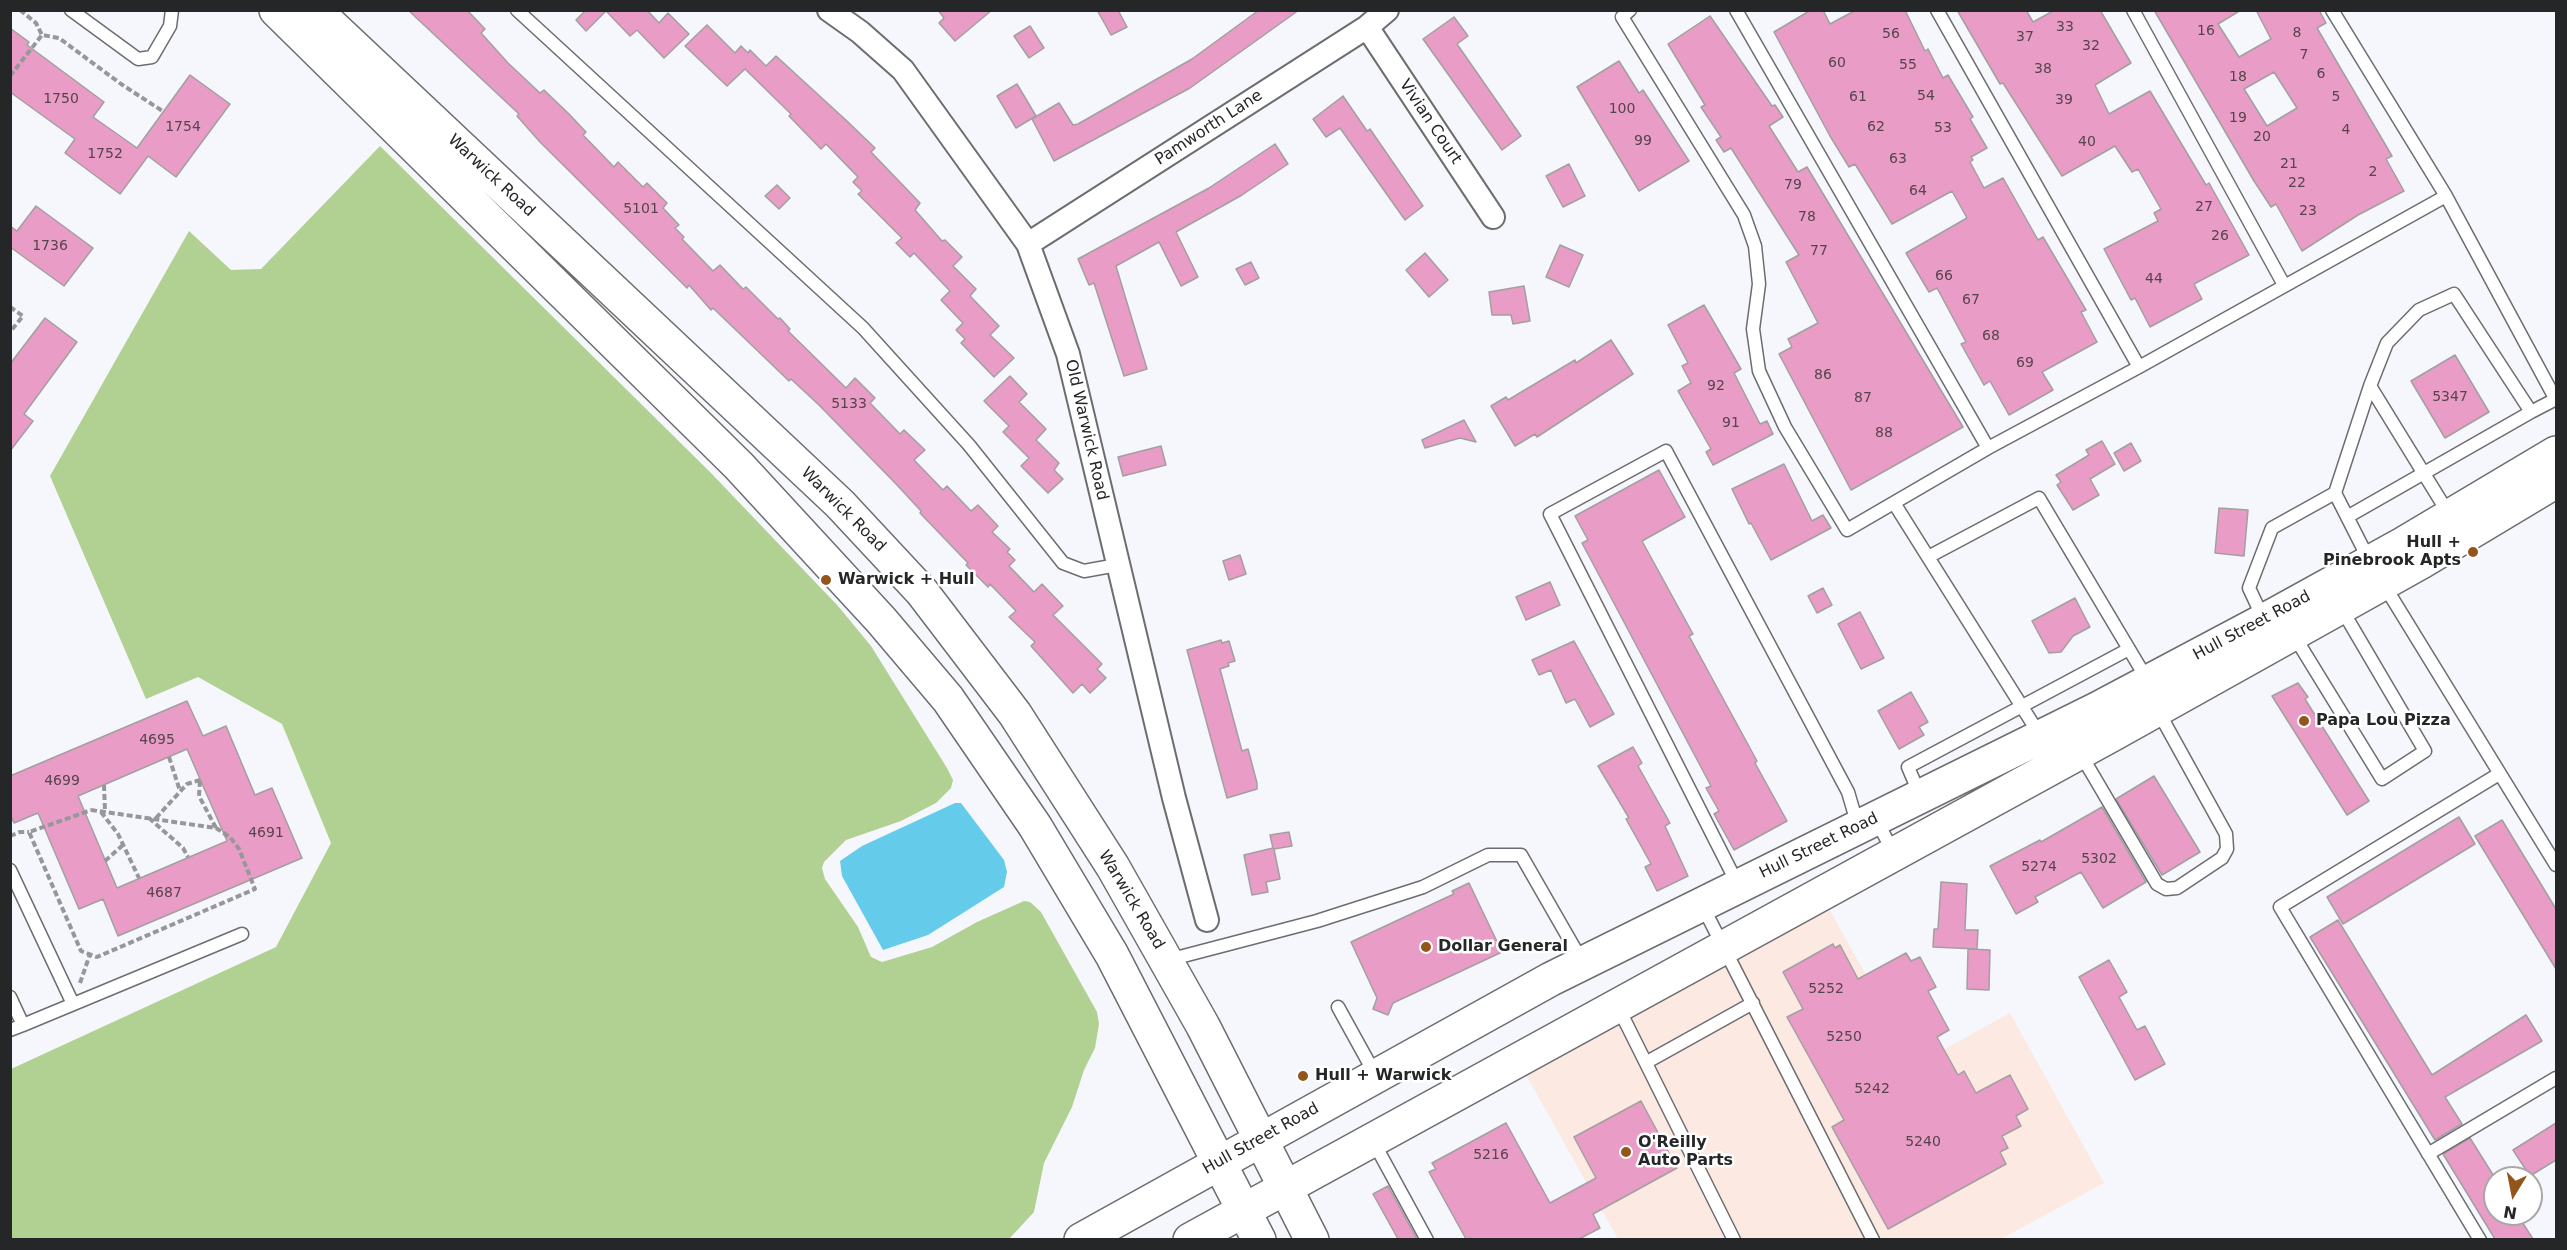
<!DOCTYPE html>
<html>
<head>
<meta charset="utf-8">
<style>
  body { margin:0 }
  #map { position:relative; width:2567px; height:1250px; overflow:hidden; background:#f5f7fc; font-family:"DejaVu Sans",sans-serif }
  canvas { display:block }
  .frame { position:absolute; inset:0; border:12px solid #252627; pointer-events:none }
  .north { position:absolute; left:2483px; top:1166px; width:60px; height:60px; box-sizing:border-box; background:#fff; border:2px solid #a8a8a9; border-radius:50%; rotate:190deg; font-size:16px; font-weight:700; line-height:24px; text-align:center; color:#252627 }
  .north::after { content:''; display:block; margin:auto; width:21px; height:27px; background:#94551c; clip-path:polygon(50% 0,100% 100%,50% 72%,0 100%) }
</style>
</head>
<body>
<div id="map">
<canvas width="2567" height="1250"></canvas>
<div class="frame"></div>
<div class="north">N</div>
</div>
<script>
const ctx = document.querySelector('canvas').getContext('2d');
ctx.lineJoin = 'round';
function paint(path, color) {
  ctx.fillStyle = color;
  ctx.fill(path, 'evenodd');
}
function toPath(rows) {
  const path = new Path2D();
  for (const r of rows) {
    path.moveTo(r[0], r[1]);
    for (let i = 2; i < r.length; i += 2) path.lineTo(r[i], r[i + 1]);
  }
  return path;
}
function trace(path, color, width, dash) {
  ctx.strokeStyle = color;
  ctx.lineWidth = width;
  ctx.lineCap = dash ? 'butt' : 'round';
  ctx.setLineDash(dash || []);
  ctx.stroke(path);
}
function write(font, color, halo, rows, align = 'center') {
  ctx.font = font + ' "DejaVu Sans",sans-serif';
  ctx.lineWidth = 5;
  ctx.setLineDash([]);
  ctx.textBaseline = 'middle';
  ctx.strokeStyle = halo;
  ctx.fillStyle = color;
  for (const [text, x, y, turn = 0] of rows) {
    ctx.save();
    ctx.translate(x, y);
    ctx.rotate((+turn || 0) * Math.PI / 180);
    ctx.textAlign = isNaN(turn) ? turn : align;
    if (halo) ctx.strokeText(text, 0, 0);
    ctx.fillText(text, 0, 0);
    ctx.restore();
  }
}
const commercial = toPath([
  [1828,907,1916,1065,2010,1013,2104,1183,2001,1239,1618,1239,1525,1073]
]);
const green = toPath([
  [380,146,711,473,838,606,871,646,947,768,953,780,951,788,936,803,901,821,846,840,824,862,822,868,825,879,858,927,871,957,882,962,932,947,977,922,1024,901,1030,902,1041,912,1097,1012,1099,1024,1095,1048,1084,1070,1072,1107,1044,1163,1034,1212,1009,1239,12,1239,11,1069,276,947,331,843,282,724,198,677,146,699,50,476,189,231,231,270,261,269]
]);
const water = toPath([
  [955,803,961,803,1004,860,1007,872,1004,887,928,935,883,950,842,876,840,861,862,846]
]);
const building = toPath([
  [408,10,467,10,485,29,481,33,508,63,540,93,544,90,569,114,586,132,583,135,614,167,618,162,643,187,647,183,667,203,663,208,679,225,675,228,684,237,682,239,713,271,720,265,743,289,746,287,778,319,780,318,790,329,788,331,846,388,855,378,875,398,870,403,900,434,904,430,925,450,914,460,943,490,947,486,971,511,978,505,998,526,992,532,1010,549,1007,552,1015,560,1009,566,1034,592,1042,584,1063,606,1053,615,1102,664,1097,669,1106,678,1090,693,1082,684,1073,693,1031,646,1035,642,1009,617,1016,611,990,584,988,587,966,565,968,563,920,513,921,511,898,486,819,405,791,379,789,381,713,308,711,310,689,285,687,288,540,142,517,116,519,114,408,10],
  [586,10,647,10,659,23,668,13,689,34,664,58,637,30,630,36,606,11,586,31,576,20,586,10],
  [938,10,992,10,955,41,939,23,944,18,938,10],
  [1097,10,1118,10,1127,27,1111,35,1097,10],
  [1259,10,1299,10,1190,88,1054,161,1032,119,1059,103,1073,125,1078,124,1192,59,1259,10],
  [1811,10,1823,10,1830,24,1856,10,1905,10,1925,51,1928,49,1943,78,1948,75,1973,117,1970,119,1987,148,1971,157,1973,160,1970,162,1984,188,2003,178,2038,240,2043,237,2086,310,2081,312,2097,342,2042,372,2053,390,2009,415,1990,381,1984,385,1961,344,1966,342,1937,288,1929,292,1906,253,1967,218,1952,191,1892,224,1855,164,1849,167,1830,136,1774,32,1811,10],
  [1957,10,2026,10,2033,22,2055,10,2100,10,2131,63,2095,85,2109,114,2150,91,2206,185,2209,183,2249,255,2194,284,2202,299,2150,327,2135,298,2131,300,2104,249,2158,221,2154,213,2161,209,2138,169,2132,172,2115,146,2062,176,2003,83,2000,84,1957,10],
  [2154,10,2241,10,2218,24,2239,57,2271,39,2256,10,2319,10,2326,23,2317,28,2392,156,2386,159,2404,191,2358,215,2302,251,2276,204,2271,207,2254,181,2154,10],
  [2274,72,2297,108,2267,126,2244,89,2274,72],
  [1710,16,1772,106,1775,105,1783,117,1769,126,1798,172,1807,167,1963,427,1851,490,1779,354,1792,347,1788,339,1818,323,1786,262,1799,255,1731,148,1724,152,1716,140,1721,137,1701,107,1705,105,1668,44,1710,16],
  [1454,17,1468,36,1457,44,1521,136,1502,150,1423,39,1454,17],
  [707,25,735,53,741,46,748,53,750,50,766,66,776,56,848,122,875,148,871,152,920,203,915,210,942,241,945,240,962,257,953,266,976,289,970,296,999,326,990,335,1014,358,994,377,961,343,965,339,956,330,963,323,941,300,950,291,914,253,910,257,896,243,902,238,858,194,862,191,853,182,858,177,826,144,821,149,789,116,791,114,745,69,727,86,685,46,707,25],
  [1030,26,1044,48,1029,58,1014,36,1030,26],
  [10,28,29,42,27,45,104,102,93,117,137,148,190,75,230,104,176,177,148,156,120,194,65,153,75,139,10,92,10,28],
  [1619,61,1639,93,1643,90,1689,161,1639,191,1577,87,1619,61],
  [1017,84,1036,116,1016,128,997,96,1017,84],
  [1343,96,1367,131,1370,129,1423,206,1405,220,1340,128,1326,137,1313,119,1343,96],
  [1275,144,1288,164,1242,195,1176,232,1198,277,1181,286,1159,242,1116,266,1147,369,1124,376,1094,283,1089,285,1078,259,1209,188,1275,144],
  [1569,164,1585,196,1563,207,1546,176,1569,164],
  [777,185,790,198,779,209,765,196,777,185],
  [36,206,93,248,64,286,10,247,10,226,17,231,36,206],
  [1560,245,1583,255,1569,287,1546,277,1560,245],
  [1425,253,1448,280,1429,297,1406,270,1425,253],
  [1251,262,1259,278,1245,285,1236,269,1251,262],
  [1524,286,1530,321,1513,324,1511,315,1492,315,1489,292,1524,286],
  [1704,305,1741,369,1734,373,1760,424,1767,421,1773,434,1713,465,1706,452,1711,449,1678,391,1691,383,1682,366,1688,363,1668,325,1704,305],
  [45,318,77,342,24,414,33,421,10,451,10,364,45,318],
  [1611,340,1633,374,1537,437,1535,434,1515,446,1491,406,1506,397,1508,400,1575,360,1576,363,1611,340],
  [2455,355,2489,412,2445,438,2411,381,2455,355],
  [1010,376,1027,394,1019,402,1046,429,1036,440,1059,463,1054,470,1063,479,1048,493,1021,466,1029,458,1003,432,1009,426,984,401,1010,376],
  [1464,420,1476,442,1460,438,1425,448,1422,440,1464,420],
  [2102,441,2115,464,2090,479,2099,495,2073,510,2057,485,2061,482,2056,475,2089,455,2086,450,2102,441],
  [2131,443,2141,461,2124,471,2114,453,2131,443],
  [1161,446,1166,465,1123,476,1118,457,1161,446],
  [1784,464,1812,521,1823,515,1831,528,1771,560,1751,523,1749,524,1732,489,1784,464],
  [1659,470,1685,517,1642,541,1693,634,1689,636,1757,761,1755,763,1787,821,1734,850,1714,814,1719,811,1706,788,1711,786,1582,543,1588,540,1575,516,1659,470],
  [2219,508,2248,510,2244,556,2215,553,2219,508],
  [1240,555,1246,574,1229,580,1223,561,1240,555],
  [1550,582,1560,605,1526,620,1516,597,1550,582],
  [1823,588,1832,605,1817,613,1808,596,1823,588],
  [2075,598,2090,627,2073,636,2061,652,2049,653,2032,621,2075,598],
  [1860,612,1884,658,1861,669,1838,624,1860,612],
  [1221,640,1222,643,1229,641,1235,661,1228,663,1229,666,1220,669,1242,751,1248,749,1257,783,1257,789,1227,798,1187,650,1221,640],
  [1574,641,1614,714,1590,727,1575,699,1566,703,1551,670,1539,675,1532,660,1574,641],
  [2298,683,2308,697,2305,699,2369,801,2347,815,2272,696,2298,683],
  [1911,692,1928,722,1919,727,1924,735,1899,749,1878,711,1911,692],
  [187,701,203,736,226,726,255,795,272,788,302,858,118,936,103,899,79,909,38,813,14,823,10,814,10,776,187,701],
  [187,749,227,841,117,888,78,796,187,749],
  [1633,747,1642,763,1638,766,1670,823,1665,826,1688,876,1657,891,1645,867,1651,864,1626,819,1629,818,1598,766,1633,747],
  [2154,776,2200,852,2162,875,2116,799,2154,776],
  [2102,807,2146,882,2103,908,2081,872,2035,897,2038,902,2016,914,1990,866,2040,840,2041,842,2102,807],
  [2459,817,2475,844,2343,924,2327,897,2459,817],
  [2502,820,2556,909,2556,969,2475,836,2502,820],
  [1289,832,1292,846,1274,849,1280,879,1266,882,1268,892,1252,895,1244,855,1273,848,1270,835,1289,832],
  [1941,882,1967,884,1965,930,1978,930,1977,949,1933,947,1934,929,1938,929,1941,882],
  [1469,883,1502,952,1393,1003,1388,1015,1373,1009,1377,998,1351,942,1454,894,1452,891,1469,883],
  [2338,920,2432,1075,2526,1015,2542,1041,2445,1097,2462,1124,2435,1140,2310,937,2338,920],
  [1833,944,1835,948,1840,945,1858,979,1906,953,1911,961,1920,957,1936,987,1928,991,1949,1030,1937,1037,1958,1075,1964,1071,1976,1093,2010,1075,2028,1109,2016,1116,2021,1126,2002,1136,2008,1148,2000,1152,2006,1164,1888,1229,1832,1127,1844,1120,1787,1017,1803,1009,1783,972,1833,944],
  [1968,949,1990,950,1989,990,1967,989,1968,949],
  [2109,960,2127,992,2119,997,2137,1030,2145,1026,2165,1064,2135,1080,2079,977,2109,960],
  [1641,1101,1677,1168,1593,1214,1600,1228,1579,1239,1466,1239,1429,1172,1436,1169,1432,1163,1506,1123,1550,1203,1596,1178,1574,1137,1641,1101],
  [2556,1123,2556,1160,2530,1176,2513,1150,2556,1123],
  [2470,1138,2495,1178,2495,1214,2517,1214,2533,1239,2495,1239,2443,1154,2470,1138],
  [1388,1186,1417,1239,1398,1239,1373,1194,1388,1186]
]);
const path = toPath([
  [20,10,36,23,42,35,59,38,121,84,164,112],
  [10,76,42,35],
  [10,307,23,316,10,332],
  [169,757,180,791],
  [200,781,199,796,216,828],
  [104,785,105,811],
  [91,810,216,828,230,837,239,849,255,889,97,957,81,951,29,832,91,810],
  [101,812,118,834,139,878],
  [149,818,183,848,188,857],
  [156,818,187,784,200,780],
  [10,836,20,832,29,832],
  [105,861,123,845],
  [80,983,90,954]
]);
const lane = toPath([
  [71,10,138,59,152,57,170,26,172,10],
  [517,10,863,328,969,445,1063,563,1084,571,1117,565],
  [1630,10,1622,17,1744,215,1755,246,1759,284,1753,329,1759,371,1785,427,1847,530,1988,448,2139,367,2446,196],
  [1736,10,1988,448],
  [1937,10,2139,367],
  [2133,10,2284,285],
  [2332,10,2446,196,2556,400],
  [2370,386,2450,516],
  [2531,412,2556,399],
  [2335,493,2370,386,2387,343,2419,310,2454,294,2531,412,2347,517],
  [1894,503,2041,737],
  [1928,557,2039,498,2148,681],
  [2384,585,2556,865],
  [2264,620,2249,588,2272,528,2335,493,2369,560],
  [2293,634,2382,779,2425,751,2341,608],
  [2080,753,2157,884,2166,889,2177,888,2222,858,2227,849,2226,834,2158,711],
  [1920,795,1908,767,2129,649],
  [1876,819,1893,852],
  [10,870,73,1004],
  [1738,885,1550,514,1666,451,1848,792,1858,826],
  [1702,905,1873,1240],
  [1168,960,1317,921,1423,887,1488,855,1521,855,1583,963],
  [10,997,23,1025,10,1030],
  [1338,1007,1375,1074],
  [1618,1007,1734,1240],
  [23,1025,242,934],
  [1647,1062,1753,1003],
  [1373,1141,1427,1240],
  [2428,1154,2556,1078],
  [2480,1240,2280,907,2499,774]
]);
const street = toPath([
  [829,10,860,32,903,70,1028,244,1068,354,1174,798,1207,920],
  [1367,27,1493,217],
  [1028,244,1367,27,1387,10]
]);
const secondary = toPath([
  [276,10,739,466,881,620,948,699,1035,826,1112,955,1259,1240],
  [315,10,840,504,922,592,1015,714,1113,867,1203,1026,1312,1240]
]);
const primary = toPath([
  [1081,1240,1551,979,2097,709,2276,614,2403,544,2556,453],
  [1190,1240,2115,733,2421,562,2556,481]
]);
const markers = [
  [2473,552,6,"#94551c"],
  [826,580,6,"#94551c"],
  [2304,721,6,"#94551c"],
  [1426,947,6,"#94551c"],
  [1303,1076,6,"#94551c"],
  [1626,1152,6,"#94551c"]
];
const numberNames = [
  ["33",2065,27],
  ["16",2206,31],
  ["8",2297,33],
  ["56",1891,34],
  ["37",2025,37],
  ["32",2091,46],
  ["7",2304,55],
  ["60",1837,63],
  ["55",1908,65],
  ["38",2043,69],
  ["6",2321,74],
  ["18",2238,77],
  ["54",1926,96],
  ["61",1858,97],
  ["5",2336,97],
  ["1750",61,99],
  ["39",2064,100],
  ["100",1622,109],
  ["19",2238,118],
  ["1754",183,127],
  ["62",1876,127],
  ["53",1943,128],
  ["4",2346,130],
  ["20",2262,137],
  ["99",1643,141],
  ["40",2087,142],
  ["1752",105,154],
  ["63",1898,159],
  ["21",2289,164],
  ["2",2373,172],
  ["22",2297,183],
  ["79",1793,185],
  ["64",1918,191],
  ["27",2204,207],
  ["5101",641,209],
  ["23",2308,211],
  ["78",1807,217],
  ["26",2220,236],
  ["1736",50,246],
  ["77",1819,251],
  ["66",1944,276],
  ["44",2154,279],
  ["67",1971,300],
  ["68",1991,336],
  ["69",2025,363],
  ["86",1823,375],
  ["92",1716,386],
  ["5347",2450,397],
  ["87",1863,398],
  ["5133",849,404],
  ["91",1731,423],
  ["88",1884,433],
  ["4695",157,740],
  ["4699",62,781],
  ["4691",266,833],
  ["5302",2099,859],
  ["5274",2039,867],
  ["4687",164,893],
  ["5252",1826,989],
  ["5250",1844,1037],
  ["5242",1872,1089],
  ["5240",1923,1142],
  ["5216",1491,1155]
];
const streetNames = [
  ["Vivian Court",1430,122,56],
  ["Pamworth Lane",1209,128,-33],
  ["Warwick Road",491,176,43],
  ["Old Warwick Road",1086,430,77],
  ["Warwick Road",843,510,45],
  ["Hull Street Road",2252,626,-28],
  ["Hull Street Road",1819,846,-26],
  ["Warwick Road",1131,900,59],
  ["Hull Street Road",1261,1139,-29]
];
const poiNames = [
  ["Hull +",2461,543,"right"],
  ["Pinebrook Apts",2461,561,"right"],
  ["Warwick + Hull",838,580],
  ["Papa Lou Pizza",2316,721],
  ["Dollar General",1438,947],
  ["Hull + Warwick",1315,1076],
  ["O'Reilly",1638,1143],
  ["Auto Parts",1638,1161]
];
paint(commercial, '#fce9e1');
paint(green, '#b1d192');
paint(water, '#64cbeb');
paint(building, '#e99cc5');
trace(building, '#a39fa1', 1.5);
trace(lane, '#6c6d71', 15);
trace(street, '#6c6d71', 26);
trace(secondary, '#6c6d71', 36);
trace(primary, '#6c6d71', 36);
trace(path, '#96979b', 4, [6, 3]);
trace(lane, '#fff', 12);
trace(street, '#fff', 22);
trace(secondary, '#fff', 33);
trace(primary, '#fff', 33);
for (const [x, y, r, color] of markers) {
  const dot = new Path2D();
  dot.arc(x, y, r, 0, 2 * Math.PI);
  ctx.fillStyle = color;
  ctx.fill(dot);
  trace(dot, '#fff', 2);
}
write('14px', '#56444e', null, numberNames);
write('16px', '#252627', '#fff', streetNames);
write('bold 16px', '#252627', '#fff', poiNames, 'left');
</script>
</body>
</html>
